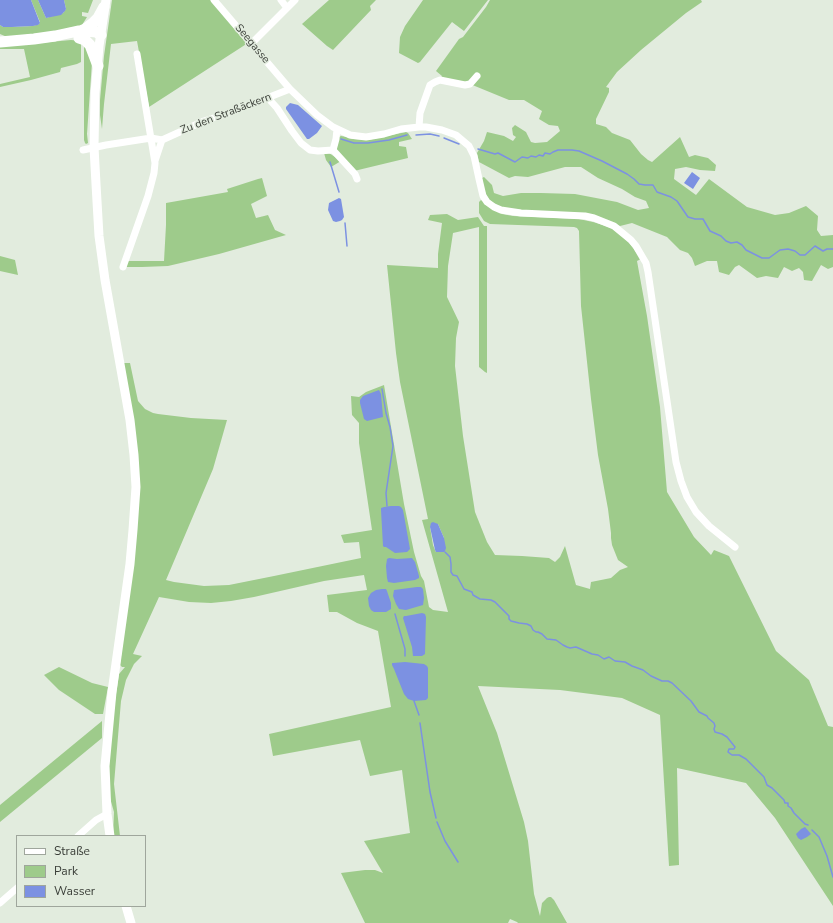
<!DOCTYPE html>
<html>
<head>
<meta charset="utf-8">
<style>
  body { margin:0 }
  #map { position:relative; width:833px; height:923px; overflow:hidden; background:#e2ecde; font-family:"Nunito Sans",sans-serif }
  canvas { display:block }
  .legend { position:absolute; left:16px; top:835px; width:130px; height:72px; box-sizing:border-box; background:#e2ecde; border:1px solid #9fa69c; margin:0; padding:5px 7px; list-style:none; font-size:12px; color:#3a3e38 }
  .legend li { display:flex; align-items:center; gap:8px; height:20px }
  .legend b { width:20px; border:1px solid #9fa69c }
</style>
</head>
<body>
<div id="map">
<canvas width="833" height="923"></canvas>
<ul class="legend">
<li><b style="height:5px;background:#fff"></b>Straße</li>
<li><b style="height:11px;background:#9ecb8b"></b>Park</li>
<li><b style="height:11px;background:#7c91e2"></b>Wasser</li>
</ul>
</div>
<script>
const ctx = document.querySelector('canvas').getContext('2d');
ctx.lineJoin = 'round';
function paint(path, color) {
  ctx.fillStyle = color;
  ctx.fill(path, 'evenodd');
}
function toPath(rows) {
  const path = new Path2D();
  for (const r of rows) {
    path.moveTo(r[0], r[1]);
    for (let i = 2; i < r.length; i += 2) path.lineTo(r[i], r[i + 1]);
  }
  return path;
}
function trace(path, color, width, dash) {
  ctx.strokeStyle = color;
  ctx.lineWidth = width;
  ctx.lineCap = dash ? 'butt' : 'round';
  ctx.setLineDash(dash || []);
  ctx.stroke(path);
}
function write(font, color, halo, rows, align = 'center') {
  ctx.font = font + ' "Nunito Sans",sans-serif';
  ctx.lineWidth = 3;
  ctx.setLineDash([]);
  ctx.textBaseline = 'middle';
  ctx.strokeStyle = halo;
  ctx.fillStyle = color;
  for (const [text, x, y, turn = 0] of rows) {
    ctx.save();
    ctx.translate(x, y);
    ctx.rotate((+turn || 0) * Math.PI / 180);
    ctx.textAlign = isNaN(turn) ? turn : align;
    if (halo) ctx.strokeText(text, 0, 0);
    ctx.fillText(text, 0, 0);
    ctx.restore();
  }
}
const green = toPath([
  [31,0,38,0,46,18,63,13,66,9,64,0,93,0,88,13,82,12,82,16,87,17,82,25,77,29,7,37,0,34,0,25,3,27,12,27,33,26,39,24,40,22],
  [112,0,211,0,251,41,149,107,137,41,111,44,104,104,102,129,100,115,100,100,104,56],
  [329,0,376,0,370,6,371,10,333,50,327,46,302,24],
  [423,0,488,0,464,31,452,22,420,62,418,63,399,53,400,37,405,26],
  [490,0,701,0,702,2,686,13,641,50,617,72,606,87,609,88,609,92,596,119,596,124,606,127,612,133,630,140,641,154,648,160,652,162,680,137,689,157,695,155,708,158,716,165,715,171,700,170,686,167,675,169,674,179,696,195,709,179,747,207,775,215,789,213,806,206,818,216,817,230,821,236,833,235,833,267,828,269,821,265,812,281,804,280,803,272,799,268,792,271,784,267,778,278,766,276,757,278,739,265,735,267,729,275,719,272,717,261,707,261,695,266,692,258,688,253,680,250,667,237,632,223,620,226,601,218,501,208,489,200,483,188,482,178,484,177,492,185,494,193,503,196,521,193,541,193,575,194,617,202,638,210,649,208,646,201,635,197,622,189,598,178,581,167,565,167,528,177,515,176,509,178,479,162,477,153,484,141,487,132,504,136,513,141,516,137,513,135,512,128,515,125,526,132,531,142,535,143,547,142,560,131,558,126,549,125,539,119,542,111,524,100,509,100,470,84,440,80,442,76,436,71,459,39,463,37,486,7],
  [71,40,81,41,81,62,77,64,61,68,60,72,31,80,0,87,0,84,30,77,24,49,0,49,0,44,17,45],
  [84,43,92,62,87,134,88,143,86,144,85,143,84,140],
  [406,132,408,133,412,139,399,142,399,146,406,147,408,158,354,171,336,151,339,137,341,136,347,137,352,139,368,140],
  [324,153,329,153,341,161,331,167,326,160],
  [262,178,267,196,251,204,256,218,268,215,275,230,286,235,219,254,168,266,142,267,123,267,125,261,164,261,166,225,166,203,228,192,227,189,258,179],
  [481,200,502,214,513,216,579,219,593,222,603,225,611,228,623,236,631,245,641,259,637,261,647,316,660,407,667,492,694,537,711,555,714,550,729,556,776,651,809,680,828,726,833,727,833,906,775,818,746,783,677,768,679,865,669,866,660,715,622,698,560,690,478,686,497,733,524,822,528,841,534,894,540,916,542,903,547,898,549,897,551,897,554,900,567,923,518,923,517,922,510,919,508,923,365,923,341,873,365,870,375,870,383,873,364,841,410,833,402,770,370,776,360,740,273,756,269,734,391,707,378,631,357,623,337,612,329,612,327,595,367,590,364,575,324,581,254,597,231,601,211,603,189,602,159,597,133,654,142,656,134,664,126,680,121,701,114,784,120,836,113,836,114,812,110,798,108,782,110,735,119,674,125,667,122,667,120,665,138,512,123,363,130,363,138,401,145,409,153,413,158,414,191,418,227,420,213,469,166,580,174,582,204,586,229,585,274,576,361,558,359,542,344,543,341,535,372,530,359,443,359,423,352,415,351,396,359,397,366,392,384,385,404,504,414,552,421,576,424,581,429,607,433,610,448,612,422,520,428,519,400,382,396,353,387,265,438,268,438,254,442,223,428,220,430,215,447,214,458,220,478,217,484,226,487,226,487,373,485,372,479,367,479,227,453,233,448,266,447,297,459,322,456,338,455,366,463,436,475,512,487,542,495,555,522,556,549,558,555,562,560,557,565,546,576,585,590,589,591,582,611,578,620,570,628,567,618,560,612,545,611,538,611,533,608,509,598,455,591,399,581,306,579,231,577,228,574,227,490,224,484,221,479,213,479,202],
  [438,524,444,538,444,552,436,552,435,550,433,545,430,527],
  [0,256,15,260,18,275,0,271],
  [59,667,92,683,108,687,103,714,95,714,59,690,44,675],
  [102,721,102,738,0,822,0,805]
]);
const water = toPath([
  [0,0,31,0,40,23,38,25,33,26,12,27,3,27,0,25],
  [38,0,64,0,66,9,65,11,61,15,46,18],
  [290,103,298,105,322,126,317,133,309,139,307,139,286,109,286,107],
  [692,172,700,178,693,189,684,183],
  [339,198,341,199,344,217,342,220,340,221,336,222,333,221,328,210,329,203],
  [379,390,381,394,383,417,367,421,364,419,360,403,360,400,363,396],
  [391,506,399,506,401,507,403,510,410,549,407,552,395,553,386,547,384,547,383,546,381,510,381,508,384,507],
  [433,522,438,524,444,538,446,548,445,551,444,552,436,552,435,550,430,527,431,523],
  [389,558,397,559,412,558,415,562,419,576,419,578,415,580,394,583,388,582,387,578,386,566,387,559],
  [417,587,421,587,423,589,424,598,423,605,406,610,399,609,396,604,393,596,394,590],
  [382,589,386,589,387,591,391,603,391,609,386,612,374,612,371,610,369,606,368,598,371,593,376,590],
  [422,613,425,614,426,617,425,654,422,656,413,656,412,647,403,618,404,616,406,616],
  [405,662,424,664,427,666,428,668,428,698,426,700,414,701,408,699,404,694,394,669,392,665,392,663,393,663],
  [805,827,811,834,807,837,801,840,798,838,796,834,801,829]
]);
const stream = toPath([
  [416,135,430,134,439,136],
  [444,138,459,144],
  [341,139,354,143,368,143,389,140,407,135],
  [478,149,495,154,498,153,515,162,522,157,528,158,531,156,536,157,539,155,543,156,545,153,550,154,553,152,558,150,572,150,579,151,602,161,627,174,634,179,639,184,645,185,653,185,657,192,671,197,677,201,688,217,695,219,703,219,710,231,721,236,726,241,731,243,737,242,742,245,746,250,762,258,769,258,780,250,788,249,795,251,800,255,805,255,815,246,823,251,827,249,833,249],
  [330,162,339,192],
  [345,223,347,246],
  [382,389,386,413,390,427,393,446,386,493,387,506],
  [445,552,450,557,451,564,451,572,453,575,457,576,464,589,472,592,473,595,480,599,491,600,495,602,509,616,509,619,511,621,519,623,527,624,531,626,533,630,536,632,538,632,542,634,547,639,556,640,563,645,567,647,570,648,576,647,592,654,598,655,604,659,609,657,615,661,625,662,632,666,643,670,651,676,662,681,668,681,672,683,691,701,699,712,707,716,708,718,714,723,715,726,714,729,715,732,722,734,727,737,735,747,734,749,729,749,728,752,732,755,739,755,746,759,764,777,767,785,772,788,784,800,785,803,788,803,788,806,791,808,794,813,805,824,808,825],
  [395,614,405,649,405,656],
  [414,701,419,715],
  [420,723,430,792,436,818],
  [437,822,445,841,458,862],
  [812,830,819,837,827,856,833,877]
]);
const minor = toPath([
  [214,0,290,89,317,115,333,127,350,135,366,137,384,134,401,129,419,127,426,127,442,130,456,135,469,146,474,156,479,179,483,196,487,202,494,207,501,210,521,213,585,216,594,218,614,226,631,240,636,246,643,258,646,263,648,272,676,462,681,481,687,497,696,512,709,526,735,547],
  [281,0,287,8],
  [251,44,295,0],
  [268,98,277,108,292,131,301,143,310,150,318,151,333,150,336,139,337,129],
  [419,127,420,113,430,85,435,82,440,80,465,85,470,84,477,76],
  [162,140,204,121,226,114,290,89],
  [83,150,106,145,151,138,162,140],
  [333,150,355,174,357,179],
  [155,161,162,140],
  [123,267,148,196,154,173,155,163,137,54],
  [78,836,96,820,107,814],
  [0,903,17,888]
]);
const major = toPath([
  [106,0,99,46,95,93,94,147,96,184,99,236,105,280,130,420,134,455,136,487,133,530,130,564,112,692,105,766,107,814,110,836],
  [126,906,131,923]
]);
const highway = toPath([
  [80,31,85,29,94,22,98,18,104,7],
  [79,38,85,40,90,45,98,66],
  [0,42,34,39,55,36,78,31,87,31,96,32,101,35]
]);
const streetNames = [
  ["Seegasse",252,44,50],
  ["Zu den Straßäckern",226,114,-21]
];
paint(green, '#9ecb8b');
paint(water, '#7c91e2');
trace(stream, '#7c91e2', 1.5);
trace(minor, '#fff', 7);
trace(major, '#fff', 9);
trace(highway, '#fff', 11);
write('11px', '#3a3e38', '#e2ecde', streetNames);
</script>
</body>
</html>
